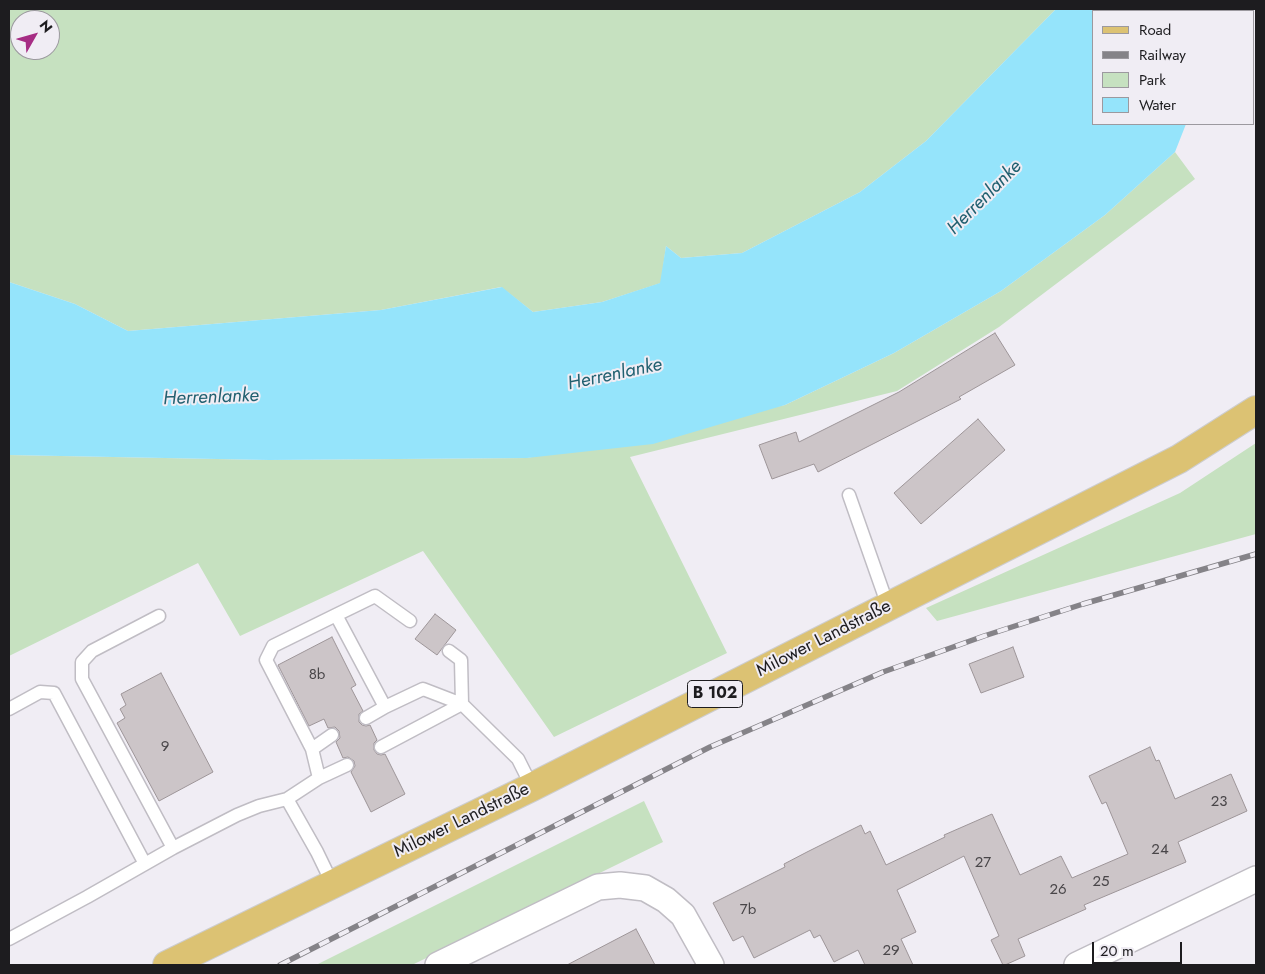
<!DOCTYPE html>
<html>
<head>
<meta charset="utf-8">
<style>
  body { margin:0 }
  #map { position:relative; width:1265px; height:974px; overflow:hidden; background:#f0edf4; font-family:Jost,sans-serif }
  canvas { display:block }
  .frame { position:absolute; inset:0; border:10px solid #1d1c1f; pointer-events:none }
  .legend { position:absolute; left:1092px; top:10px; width:162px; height:115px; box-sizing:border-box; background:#f0edf4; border:1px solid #9c999f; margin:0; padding:6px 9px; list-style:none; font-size:15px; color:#1d1c1f }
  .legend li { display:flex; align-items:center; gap:10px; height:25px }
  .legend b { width:25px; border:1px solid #9c999f }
  .north { position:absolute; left:10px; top:10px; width:50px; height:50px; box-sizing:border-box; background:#f0edf4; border:1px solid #9c999f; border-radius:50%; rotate:52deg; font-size:14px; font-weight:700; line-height:20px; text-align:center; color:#1d1c1f }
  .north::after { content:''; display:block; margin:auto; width:18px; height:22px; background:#a62d84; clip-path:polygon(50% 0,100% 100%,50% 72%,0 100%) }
  .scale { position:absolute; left:1092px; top:942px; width:90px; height:22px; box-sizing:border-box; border:2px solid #1d1c1f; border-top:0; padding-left:6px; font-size:15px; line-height:18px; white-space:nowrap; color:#1d1c1f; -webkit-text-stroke:4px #f0edf4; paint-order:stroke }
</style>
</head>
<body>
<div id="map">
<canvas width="1265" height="974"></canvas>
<div class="frame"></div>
<ul class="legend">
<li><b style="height:6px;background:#dcc273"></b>Road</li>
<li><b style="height:6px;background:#858388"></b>Railway</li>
<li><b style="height:14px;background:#c6e1c0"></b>Park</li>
<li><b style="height:14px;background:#95e4fb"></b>Water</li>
</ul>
<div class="north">N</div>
<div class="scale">20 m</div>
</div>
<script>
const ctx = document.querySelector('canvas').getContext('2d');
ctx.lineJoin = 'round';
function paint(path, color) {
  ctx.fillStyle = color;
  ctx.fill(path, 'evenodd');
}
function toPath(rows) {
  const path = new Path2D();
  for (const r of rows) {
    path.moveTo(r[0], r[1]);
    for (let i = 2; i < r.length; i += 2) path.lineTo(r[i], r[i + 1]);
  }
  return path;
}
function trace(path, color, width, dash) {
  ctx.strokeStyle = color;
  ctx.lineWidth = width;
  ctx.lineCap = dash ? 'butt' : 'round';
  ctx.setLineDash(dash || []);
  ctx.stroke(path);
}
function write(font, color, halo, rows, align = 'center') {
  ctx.font = font + ' Jost,sans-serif';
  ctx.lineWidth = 4;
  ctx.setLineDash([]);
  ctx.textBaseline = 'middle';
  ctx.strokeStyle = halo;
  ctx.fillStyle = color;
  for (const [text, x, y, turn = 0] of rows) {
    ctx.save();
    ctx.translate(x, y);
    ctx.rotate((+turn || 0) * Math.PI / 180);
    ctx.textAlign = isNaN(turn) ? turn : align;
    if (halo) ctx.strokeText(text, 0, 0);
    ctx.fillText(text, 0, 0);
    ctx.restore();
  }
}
const green = toPath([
  [9,9,1056,9,926,141,860,192,742,253,681,258,666,246,661,283,602,302,533,312,501,287,381,310,128,331,75,304,9,282],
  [20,20,50,20,50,50,20,50],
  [1175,152,1195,179,999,327,897,391,630,457,727,653,554,737,423,551,240,636,198,563,9,656,9,455,269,460,527,458,785,405,894,353,1001,291,1105,215],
  [1256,443,1256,534,937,621,926,608,1180,493],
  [644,801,663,842,412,965,316,965]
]);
const water = toPath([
  [1056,9,1236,9,1235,11,1094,11,1094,124,1186,124,1175,152,1105,215,1001,291,894,353,785,405,653,444,527,458,269,460,9,455,9,282,75,304,128,331,381,310,502,287,533,312,602,302,660,283,666,246,681,258,742,253,860,192,926,141]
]);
const building = toPath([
  [995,333,1015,365,959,397,961,399,818,472,814,464,772,479,759,445,796,432,799,442,899,392,995,333],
  [978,419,1005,450,921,524,894,493,978,419],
  [435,614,456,630,437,655,415,639,435,614],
  [332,637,356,685,351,688,363,711,359,714,359,722,362,725,366,726,370,725,377,740,374,743,374,750,377,754,381,755,385,754,405,794,371,812,351,772,355,766,354,761,348,757,343,758,336,742,340,738,339,731,335,727,328,728,324,719,309,726,278,665,332,637],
  [1013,647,1024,677,981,693,969,664,1013,647],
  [161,673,213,772,159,801,117,723,125,718,120,709,126,705,121,694,161,673],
  [1150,747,1156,761,1159,760,1175,799,1231,774,1247,811,1178,842,1186,862,1084,905,1086,909,1018,939,1025,956,1005,965,1003,965,991,940,999,936,964,856,897,890,916,932,901,939,913,965,865,965,858,950,834,962,820,935,814,938,810,930,754,958,743,936,733,941,713,903,785,867,784,864,807,852,861,825,865,834,870,831,886,865,945,837,944,835,992,814,1020,875,1061,856,1072,878,1128,854,1106,802,1102,804,1089,776,1150,747],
  [636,929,655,965,567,965,636,929]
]);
const service = toPath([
  [849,495,888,606],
  [336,615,375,596,410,621],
  [159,616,92,651,82,662,82,679,173,848],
  [9,709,40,692,54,693,145,864],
  [366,718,385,707],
  [381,747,462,704,518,759,532,787],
  [312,749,332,735],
  [319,778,312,749,266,660,273,646,336,615,385,707,423,689,462,704,461,660,449,651],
  [287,799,319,778,347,765],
  [9,939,87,897,173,848,237,815,259,806,287,799,317,852,333,885]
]);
const minor = toPath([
  [438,965,598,887,620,885,645,888,666,900,683,915,711,965],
  [1077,965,1256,879]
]);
const primary = toPath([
  [167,965,532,787,1179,459,1256,410]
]);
const rail = toPath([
  [280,965,710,747,883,672,984,636,1083,604,1256,554]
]);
const numberNames = [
  ["8b",317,675],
  ["9",165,747],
  ["23",1219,802],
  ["24",1160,850],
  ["27",983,863],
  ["25",1101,882],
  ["26",1058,890],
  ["7b",748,910],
  ["29",891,951]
];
const shields = [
  [715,694,55]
];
const shieldNames = [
  ["B 102",715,694]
];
const streetNames = [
  ["Milower Landstraße",824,639,-27],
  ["Milower Landstraße",462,821,-26]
];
const waterNames = [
  ["Herrenlanke",985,198,-45],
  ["Herrenlanke",615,375,-12],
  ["Herrenlanke",211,398,-2]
];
paint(green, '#c6e1c0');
paint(water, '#95e4fb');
paint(building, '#ccc5c8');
trace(building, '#9d9598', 1);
trace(service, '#c0bdc4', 15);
trace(minor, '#c0bdc4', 28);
trace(primary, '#cdcdce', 30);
trace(service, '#fff', 12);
trace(minor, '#fff', 25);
trace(primary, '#dcc273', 28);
trace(rail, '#858388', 5.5);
trace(rail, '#f0edf4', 4, [11]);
write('15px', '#494649', null, numberNames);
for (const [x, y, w] of shields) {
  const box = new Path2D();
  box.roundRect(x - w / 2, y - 13.5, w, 27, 4);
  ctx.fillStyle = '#f0edf4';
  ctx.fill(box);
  trace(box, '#1d1c1f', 1);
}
write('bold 16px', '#1d1c1f', null, shieldNames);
write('18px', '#1d1c1f', '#f0edf4', streetNames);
write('italic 19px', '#216070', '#f0edf4', waterNames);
</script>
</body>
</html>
